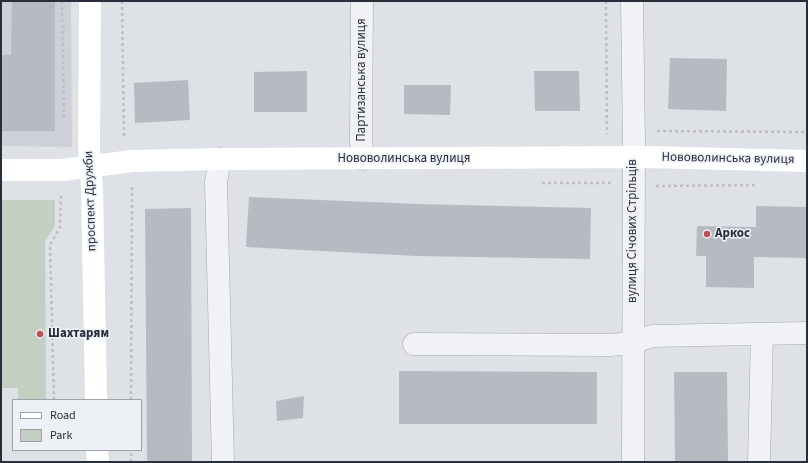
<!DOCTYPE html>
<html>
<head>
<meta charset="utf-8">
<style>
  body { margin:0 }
  #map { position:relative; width:808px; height:463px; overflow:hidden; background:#dee1e6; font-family:"Source Sans 3",sans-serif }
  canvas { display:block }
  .frame { position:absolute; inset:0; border:2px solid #292e3c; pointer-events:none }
  .legend { position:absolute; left:12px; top:399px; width:130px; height:52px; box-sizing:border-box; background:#edf0f4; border:1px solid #9fa2aa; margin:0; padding:5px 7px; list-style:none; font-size:12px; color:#292e3c }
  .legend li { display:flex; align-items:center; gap:8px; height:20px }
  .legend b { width:20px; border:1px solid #9fa2aa }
</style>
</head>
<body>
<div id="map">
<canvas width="808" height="463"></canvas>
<div class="frame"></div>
<ul class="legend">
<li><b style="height:5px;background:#fff"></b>Road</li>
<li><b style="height:11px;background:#c3cfc0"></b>Park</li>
</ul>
</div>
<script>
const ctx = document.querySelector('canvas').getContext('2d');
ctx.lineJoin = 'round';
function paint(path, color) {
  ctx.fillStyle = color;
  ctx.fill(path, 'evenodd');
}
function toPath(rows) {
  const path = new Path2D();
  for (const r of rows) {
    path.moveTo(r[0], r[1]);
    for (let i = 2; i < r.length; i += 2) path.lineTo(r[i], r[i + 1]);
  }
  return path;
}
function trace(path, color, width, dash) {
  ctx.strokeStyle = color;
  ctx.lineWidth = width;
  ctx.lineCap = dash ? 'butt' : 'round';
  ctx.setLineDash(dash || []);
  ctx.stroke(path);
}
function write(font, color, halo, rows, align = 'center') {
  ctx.font = font + ' "Source Sans 3",sans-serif';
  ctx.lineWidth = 3;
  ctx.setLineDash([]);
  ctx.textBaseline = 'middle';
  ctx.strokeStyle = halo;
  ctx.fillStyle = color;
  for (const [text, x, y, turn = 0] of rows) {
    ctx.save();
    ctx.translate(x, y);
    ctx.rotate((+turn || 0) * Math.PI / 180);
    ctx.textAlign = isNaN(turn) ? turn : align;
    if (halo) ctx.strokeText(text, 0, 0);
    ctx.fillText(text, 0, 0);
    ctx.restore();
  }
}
const built = toPath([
  [1,1,71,1,72,147,1,146]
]);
const green = toPath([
  [1,200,55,200,55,225,45,242,46,400,18,400,18,388,1,388]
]);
const building = toPath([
  [12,1,55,1,55,131,1,131,1,55,11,55],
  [670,58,727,59,726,111,668,109],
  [307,71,307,112,254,112,254,72],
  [534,71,579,71,580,111,535,111],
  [188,80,190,120,135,123,134,83],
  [404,85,451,85,450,115,404,114],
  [249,197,417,204,591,208,590,259,416,256,246,247],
  [756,206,807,207,807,258,754,257,754,288,706,287,706,256,696,256,697,226,756,227],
  [191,208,192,462,147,462,145,209],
  [399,371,597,372,597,424,399,424],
  [674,372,727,372,728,462,675,462],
  [304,396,303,418,277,421,276,401]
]);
const path = toPath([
  [62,1,64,118],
  [122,1,124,138],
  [606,1,607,134],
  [657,131,807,132],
  [542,183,611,183],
  [656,186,755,185],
  [54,400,50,245,60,227,61,193],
  [131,400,132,184],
  [131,462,131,450]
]);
const street = toPath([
  [362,1,361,141,363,159],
  [632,1,634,144,633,462],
  [220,159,216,182,223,462],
  [414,344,610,345,633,343,652,336,807,333],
  [759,462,762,334]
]);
const secondary = toPath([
  [90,1,89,147,92,187,96,400],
  [1,170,63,170,132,161,220,159,648,157,807,161],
  [97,450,98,462]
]);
const markers = [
  [707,234,4,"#c14e56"],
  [40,334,4,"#c14e56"]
];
const streetNames = [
  ["Партизанська вулиця",362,80,-90],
  ["Нововолинська вулиця",404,159],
  ["Нововолинська вулиця",728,159,1],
  ["проспект Дружби",91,201,-92],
  ["вулиця Січових Стрільців",633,231,-90]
];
const poiNames = [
  ["Аркос",715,234],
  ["Шахтарям",48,334]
];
paint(built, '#cdd0d8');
paint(green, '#c3cfc0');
paint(building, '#b6bac3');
trace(street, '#a4a8b0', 23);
trace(path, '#bdbfc5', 2.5, [3, 3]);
trace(street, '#f1f2f5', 22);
trace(secondary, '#fff', 22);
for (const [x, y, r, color] of markers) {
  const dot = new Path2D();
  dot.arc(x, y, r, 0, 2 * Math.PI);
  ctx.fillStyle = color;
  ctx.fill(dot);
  trace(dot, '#edf0f4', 1.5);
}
write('13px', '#292e3c', '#edf0f4', streetNames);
write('bold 13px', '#292e3c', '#edf0f4', poiNames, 'left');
</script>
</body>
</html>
